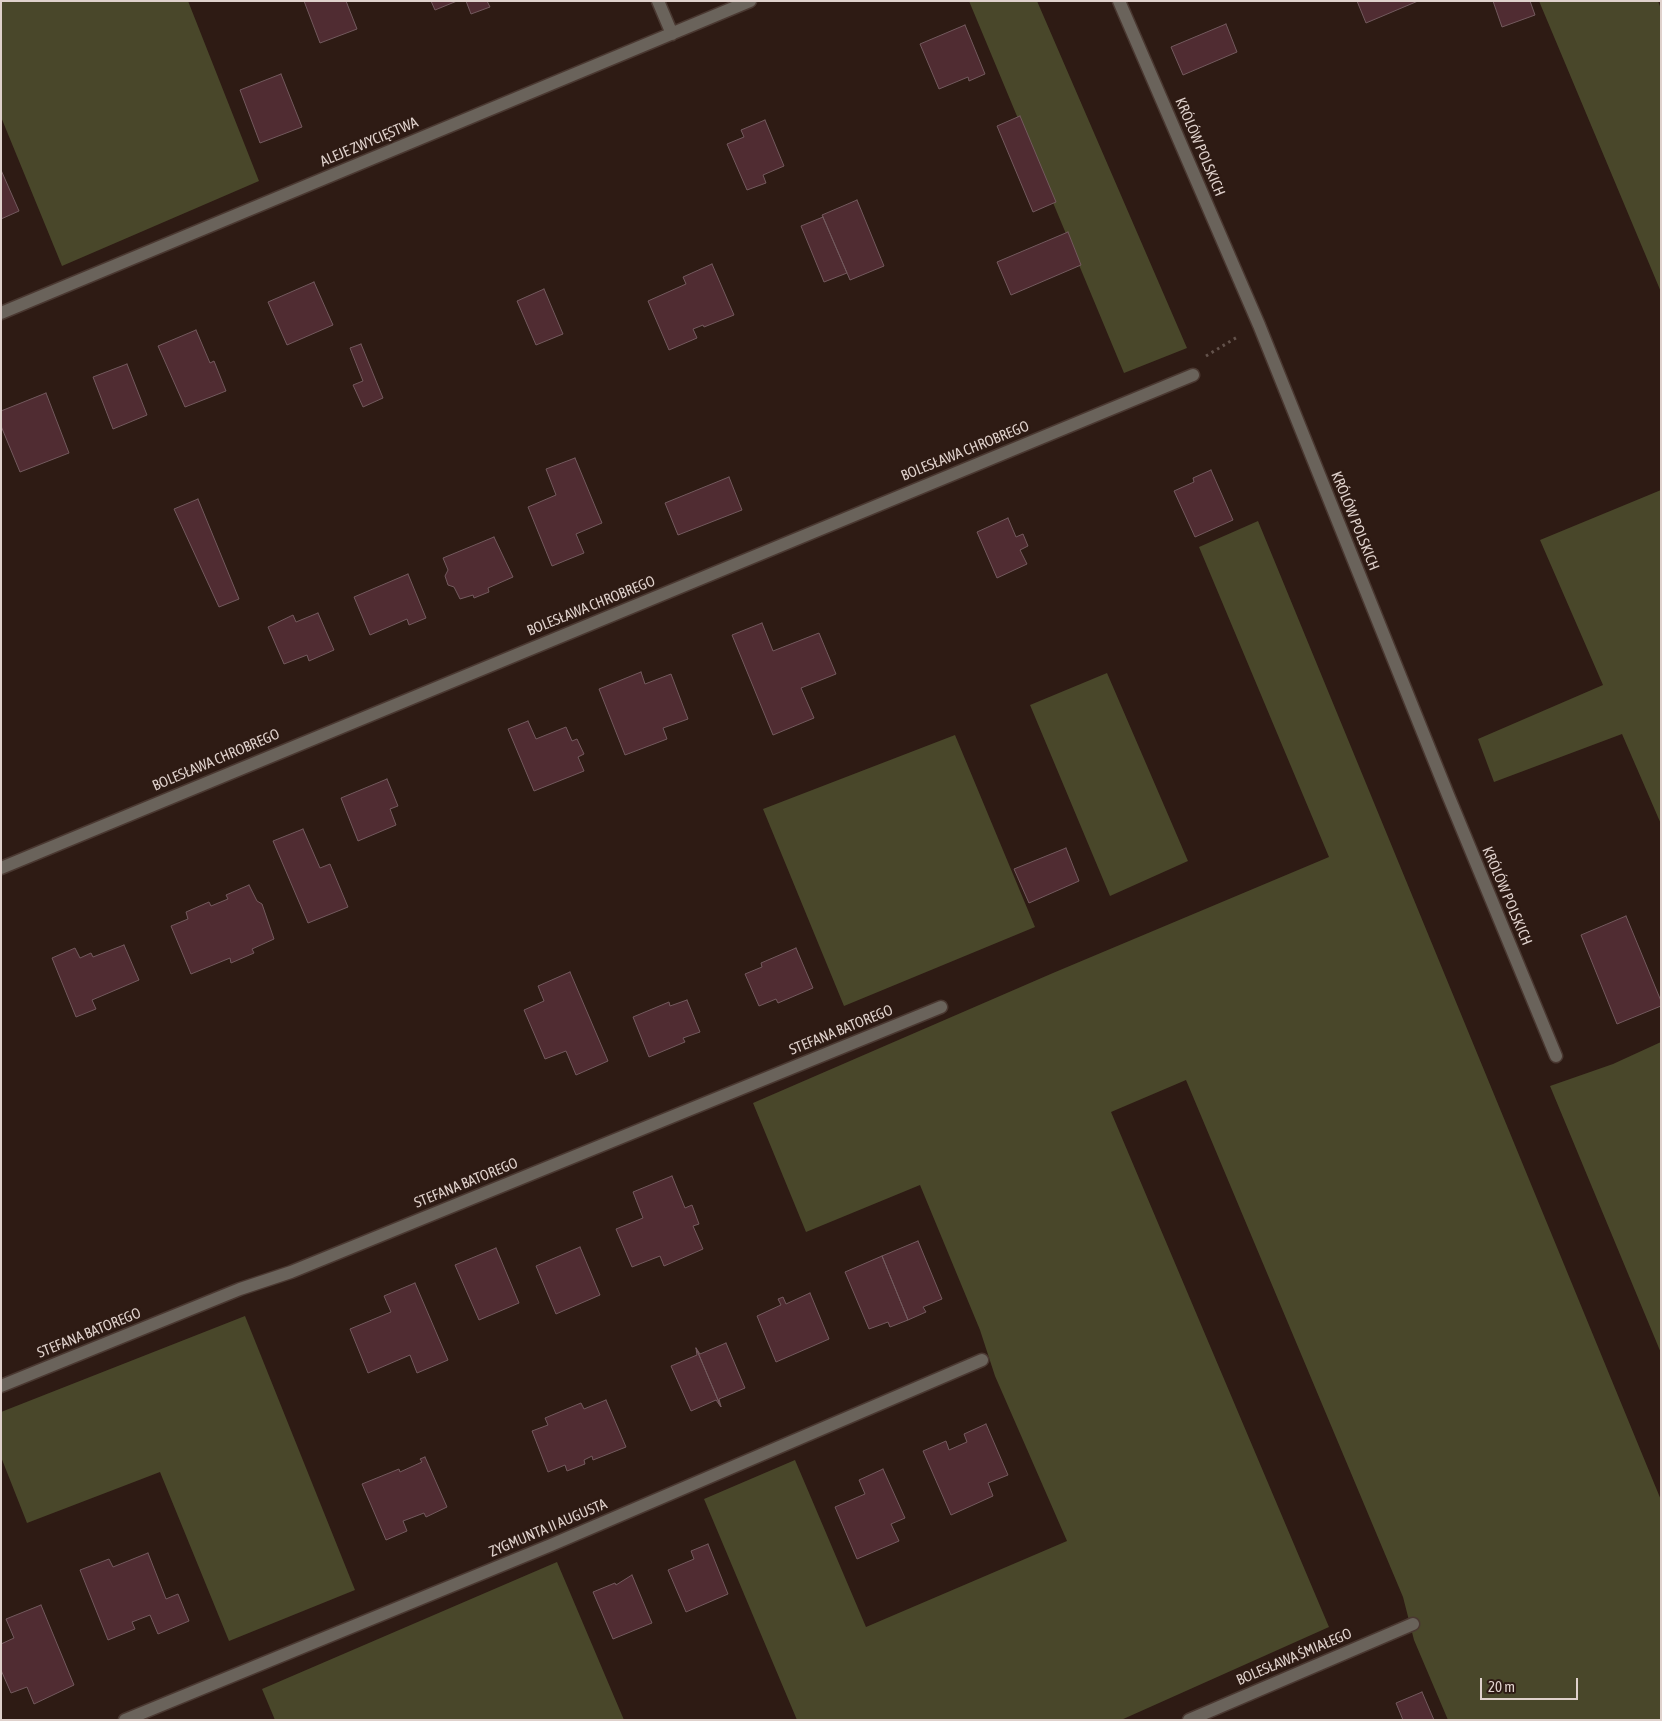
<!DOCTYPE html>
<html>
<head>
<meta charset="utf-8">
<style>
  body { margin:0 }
  #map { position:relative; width:1662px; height:1721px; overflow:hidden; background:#2e1b14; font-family:"Asap Condensed",sans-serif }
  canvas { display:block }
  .frame { position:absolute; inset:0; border:2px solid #dfd1cc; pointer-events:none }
  .scale { position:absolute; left:1480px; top:1678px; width:98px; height:22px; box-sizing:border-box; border:2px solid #dfd1cc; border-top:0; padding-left:6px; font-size:15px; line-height:18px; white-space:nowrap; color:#dfd1cc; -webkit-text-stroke:4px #2e1b14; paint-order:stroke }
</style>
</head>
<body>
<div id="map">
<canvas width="1662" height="1721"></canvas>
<div class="frame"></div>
<div class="scale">20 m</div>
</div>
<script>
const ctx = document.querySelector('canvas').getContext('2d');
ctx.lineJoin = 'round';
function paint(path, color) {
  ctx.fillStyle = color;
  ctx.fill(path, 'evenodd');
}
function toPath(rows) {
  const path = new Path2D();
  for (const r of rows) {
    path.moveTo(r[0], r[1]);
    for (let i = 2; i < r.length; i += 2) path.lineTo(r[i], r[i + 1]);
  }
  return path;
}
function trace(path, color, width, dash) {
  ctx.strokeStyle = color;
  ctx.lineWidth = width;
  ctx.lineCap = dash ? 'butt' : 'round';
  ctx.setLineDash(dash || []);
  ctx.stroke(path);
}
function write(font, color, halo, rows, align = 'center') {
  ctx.font = font + ' "Asap Condensed",sans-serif';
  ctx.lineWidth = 4.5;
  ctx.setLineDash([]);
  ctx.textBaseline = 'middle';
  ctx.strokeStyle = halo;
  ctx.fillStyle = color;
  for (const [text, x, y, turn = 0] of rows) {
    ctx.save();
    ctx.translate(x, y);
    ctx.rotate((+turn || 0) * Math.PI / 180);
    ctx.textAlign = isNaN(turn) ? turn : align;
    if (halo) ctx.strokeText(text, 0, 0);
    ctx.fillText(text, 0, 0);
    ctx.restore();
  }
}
const green = toPath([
  [1,1,188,1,259,181,62,266,1,117],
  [969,1,1037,1,1187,348,1124,373],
  [1539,1,1658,1,1661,9,1661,292],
  [1661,490,1661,824,1622,734,1494,782,1478,739,1603,685,1540,540],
  [1258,521,1661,1500,1661,1720,1448,1720,1414,1640,1403,1597,1186,1080,1111,1112,1329,1627,1121,1720,797,1720,704,1499,795,1460,866,1627,1067,1541,995,1376,980,1330,920,1185,806,1232,753,1103,1053,973,1329,857,1199,547],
  [1107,673,1188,861,1110,896,1030,705],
  [955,735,1035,927,844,1006,763,809],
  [1661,1042,1661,1353,1550,1086,1613,1064],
  [245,1316,355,1590,229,1641,160,1472,27,1523,1,1457,1,1412],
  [557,1562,624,1720,275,1720,262,1689]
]);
const building = toPath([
  [304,1,346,1,357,29,320,43,304,1],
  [431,1,457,1,435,10,431,1],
  [466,1,487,1,490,7,471,14,466,1],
  [1357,1,1418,1,1366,23,1357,1],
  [1493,1,1530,1,1535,15,1502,27,1493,1],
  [1226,24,1237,52,1183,75,1171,47,1226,24],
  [965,25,985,74,969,81,968,77,939,89,920,44,965,25],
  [281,74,302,127,260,143,240,90,281,74],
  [1020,116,1056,202,1033,212,997,126,1020,116],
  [765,120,784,166,763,175,766,183,747,190,727,144,744,137,741,130,765,120],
  [1,170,19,211,1,219,1,170],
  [857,200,884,266,850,280,822,215,857,200],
  [823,217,847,273,824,282,801,226,823,217],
  [1068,232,1081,265,1011,295,997,262,1068,232],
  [712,264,734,315,704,327,703,325,693,329,697,338,669,350,648,301,686,284,683,277,712,264],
  [314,282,333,325,287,345,268,302,314,282],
  [544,289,563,334,536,345,517,301,544,289],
  [196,330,210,363,214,361,226,391,185,407,158,346,196,330],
  [361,344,383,398,363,407,353,385,363,381,350,348,361,344],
  [127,364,147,415,113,429,93,377,127,364],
  [46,393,69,453,20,472,1,426,1,411,46,393],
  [575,458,602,523,576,534,584,553,552,566,528,507,556,495,546,469,575,458],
  [1211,470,1233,520,1195,537,1174,491,1194,482,1193,478,1211,470],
  [729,477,742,510,678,535,665,503,729,477],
  [198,499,239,599,219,607,174,509,198,499],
  [1008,518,1016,537,1023,534,1028,546,1020,550,1027,564,997,578,977,532,1008,518],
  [494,537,513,577,488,588,489,592,474,598,473,595,460,599,454,587,448,585,445,576,448,570,443,558,494,537],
  [408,574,426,618,409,625,407,619,370,635,354,597,408,574],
  [318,613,334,650,309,661,307,655,284,664,268,627,293,615,296,622,318,613],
  [762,623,773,651,819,633,836,674,801,688,814,718,773,735,732,635,762,623],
  [641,672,645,684,671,674,688,719,663,728,667,739,625,755,599,689,641,672],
  [528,721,536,739,566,727,572,741,577,739,584,754,578,757,584,771,534,791,508,729,528,721],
  [387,779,398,806,390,809,396,825,358,841,341,798,387,779],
  [303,829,320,868,330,864,348,907,308,923,273,841,303,829],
  [1066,848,1079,881,1029,903,1014,869,1066,848],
  [249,885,257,901,262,904,274,939,252,949,254,953,231,963,230,958,191,974,171,926,188,919,186,912,209,902,211,906,228,899,226,895,249,885],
  [1626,916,1661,1001,1661,1006,1617,1024,1581,935,1626,916],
  [124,945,139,980,92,1000,96,1009,76,1017,52,958,75,948,80,958,91,953,93,957,124,945],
  [796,948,813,988,778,1003,776,999,759,1006,745,974,762,967,761,963,796,948],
  [570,972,608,1061,576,1075,566,1051,545,1059,524,1010,544,1001,538,986,570,972],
  [687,1000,700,1032,683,1038,685,1042,649,1057,633,1017,669,1002,670,1006,687,1000],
  [672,1176,685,1208,692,1205,699,1224,693,1226,703,1249,664,1266,660,1256,632,1267,616,1229,643,1218,633,1192,672,1176],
  [918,1241,942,1299,923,1307,926,1312,908,1320,882,1256,918,1241],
  [580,1247,600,1295,556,1314,536,1266,580,1247],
  [496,1248,519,1303,479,1320,455,1265,496,1248],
  [882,1256,908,1320,890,1327,888,1322,869,1329,845,1272,882,1256],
  [415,1283,448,1360,417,1373,410,1355,368,1373,350,1329,391,1312,384,1296,415,1283],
  [810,1293,829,1339,776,1362,757,1316,781,1305,778,1299,783,1297,786,1304,810,1293],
  [726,1343,745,1388,719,1399,721,1407,696,1348,700,1354,726,1343],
  [696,1348,721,1407,716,1400,691,1411,671,1366,697,1355,696,1348],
  [606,1400,626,1447,593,1460,592,1456,584,1460,585,1464,567,1471,565,1465,548,1472,532,1431,548,1425,545,1418,581,1403,584,1409,606,1400],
  [986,1424,1008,1475,988,1483,993,1496,951,1515,923,1451,946,1441,949,1450,967,1442,964,1434,986,1424],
  [425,1457,447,1507,426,1517,424,1513,403,1521,407,1531,386,1540,362,1484,399,1469,400,1472,422,1462,420,1459,425,1457],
  [883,1469,905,1518,891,1524,899,1541,857,1559,835,1507,865,1494,859,1480,883,1469],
  [708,1544,728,1594,686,1612,668,1570,694,1559,691,1551,708,1544],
  [148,1553,166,1599,178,1594,189,1621,158,1634,150,1615,132,1622,135,1629,108,1640,80,1570,109,1559,113,1567,148,1553],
  [632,1575,652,1623,613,1639,593,1592,615,1583,616,1585,632,1575],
  [41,1605,74,1685,34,1704,27,1687,11,1693,1,1670,1,1644,14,1638,6,1619,41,1605],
  [1422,1692,1434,1720,1403,1720,1396,1703,1422,1692]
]);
const path = toPath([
  [1206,356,1239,336]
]);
const minor = toPath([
  [658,1,672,34],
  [1119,1,1259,325,1448,795,1556,1056],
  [1,313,750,1],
  [1,868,1193,375],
  [1,1386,240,1289,291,1272,941,1007],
  [125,1720,551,1545,982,1360],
  [1189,1720,1413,1624]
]);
const streetNames = [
  ["ALEJE ZWYCIĘSTWA",369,142,-23],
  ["KRÓLÓW POLSKICH",1200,147,67],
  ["BOLESŁAWA CHROBREGO",965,451,-22],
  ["KRÓLÓW POLSKICH",1355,521,68],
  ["BOLESŁAWA CHROBREGO",591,606,-22],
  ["BOLESŁAWA CHROBREGO",216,760,-23],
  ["KRÓLÓW POLSKICH",1507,896,67],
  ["STEFANA BATOREGO",841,1030,-22],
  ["STEFANA BATOREGO",466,1183,-22],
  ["STEFANA BATOREGO",89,1333,-22],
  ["ZYGMUNTA II AUGUSTA",548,1528,-23],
  ["BOLESŁAWA ŚMIAŁEGO",1294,1657,-23]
];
paint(green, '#49472a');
paint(building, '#502c32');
trace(building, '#735a5e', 1);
trace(minor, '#4a3831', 15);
trace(path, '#64534c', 3, [2.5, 4]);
trace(minor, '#6a635b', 12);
write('15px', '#dfd1cc', '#2e1b14', streetNames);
</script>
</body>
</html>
